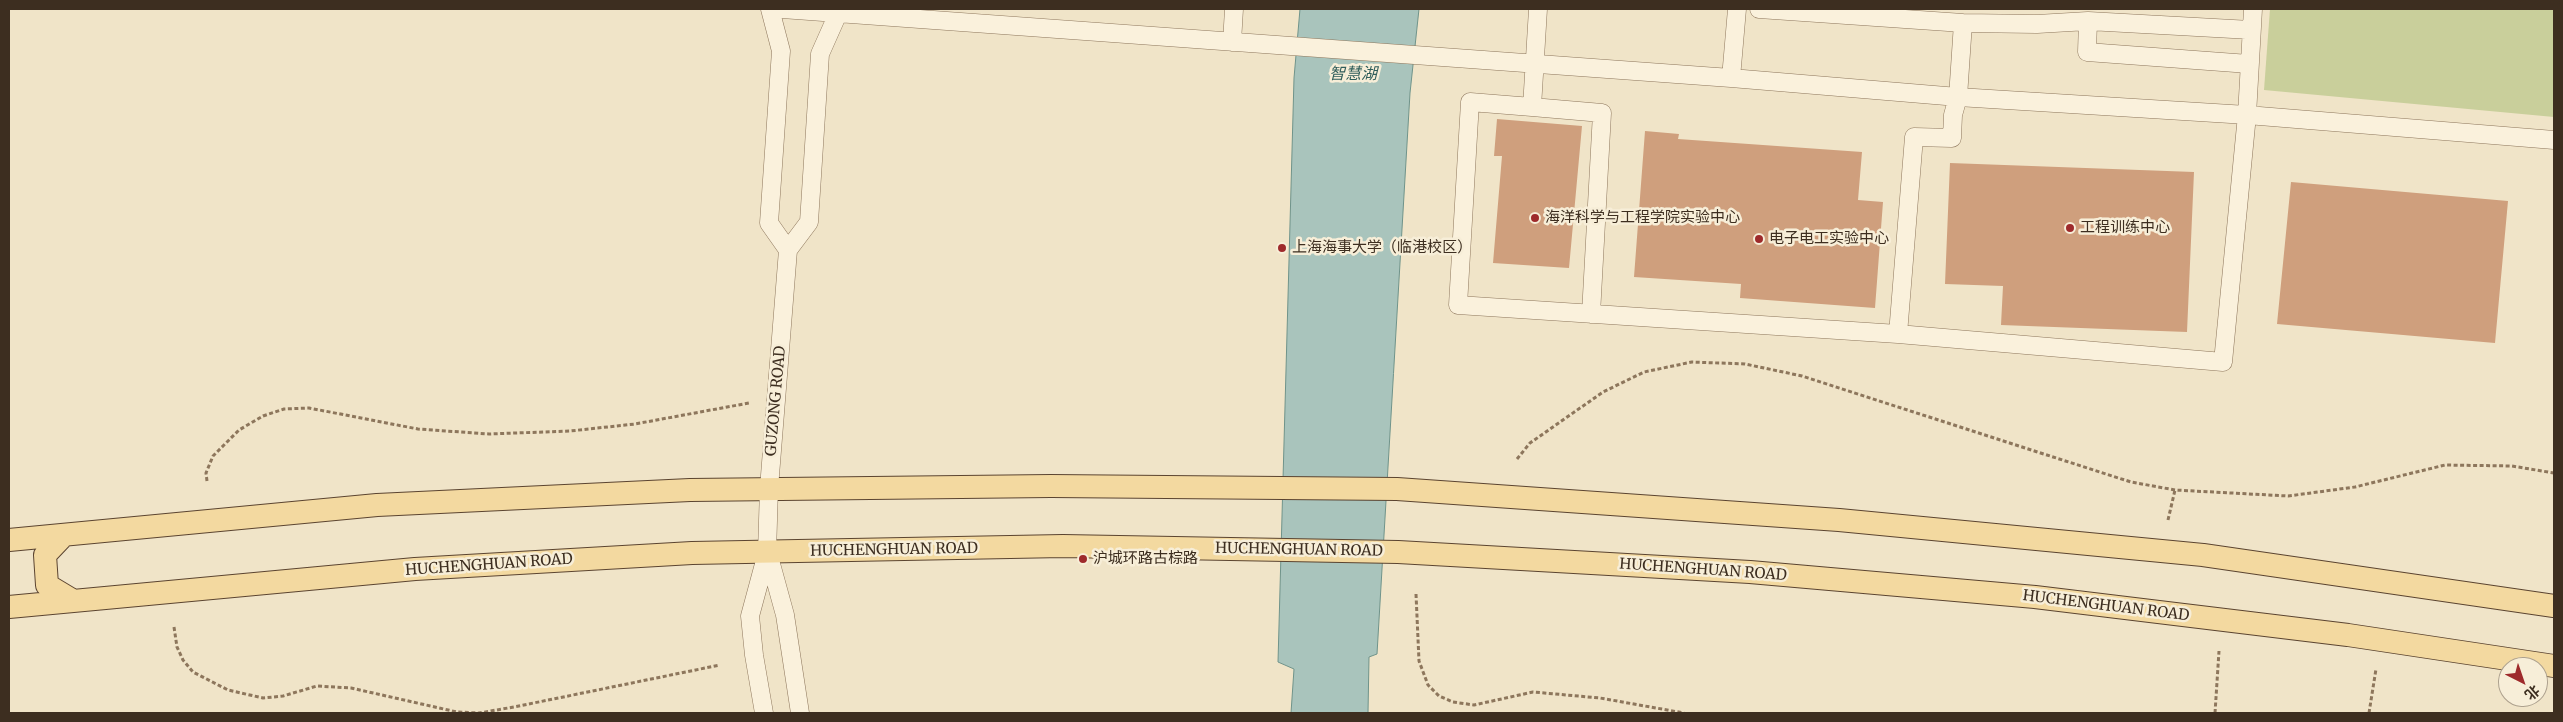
<!DOCTYPE html>
<html>
<head>
<meta charset="utf-8">
<style>
  body { margin:0 }
  #map { position:relative; width:2563px; height:722px; overflow:hidden; background:#f0e4c8; font-family:Merriweather,"Noto Sans SC",serif }
  canvas { display:block }
  .frame { position:absolute; inset:0; border:10px solid #3d2e20; pointer-events:none }
  .north { position:absolute; left:2498px; top:657px; width:50px; height:50px; box-sizing:border-box; background:#f7eed8; border:1px solid #ada18e; border-radius:50%; rotate:139deg; font-size:14px; font-weight:700; line-height:20px; text-align:center; color:#3d2e20 }
  .north::after { content:''; display:block; margin:auto; width:18px; height:22px; background:#9e2a2b; clip-path:polygon(50% 0,100% 100%,50% 72%,0 100%) }
</style>
</head>
<body>
<div id="map">
<canvas width="2563" height="722"></canvas>
<div class="frame"></div>
<div class="north">北</div>
</div>
<script>
const ctx = document.querySelector('canvas').getContext('2d');
ctx.lineJoin = 'round';
function paint(path, color) {
  ctx.fillStyle = color;
  ctx.fill(path, 'evenodd');
}
function toPath(rows) {
  const path = new Path2D();
  for (const r of rows) {
    path.moveTo(r[0], r[1]);
    for (let i = 2; i < r.length; i += 2) path.lineTo(r[i], r[i + 1]);
  }
  return path;
}
function trace(path, color, width, dash) {
  ctx.strokeStyle = color;
  ctx.lineWidth = width;
  ctx.lineCap = dash ? 'butt' : 'round';
  ctx.setLineDash(dash || []);
  ctx.stroke(path);
}
function write(font, color, halo, rows, align = 'center') {
  ctx.font = font + ' Merriweather,"Noto Sans SC",serif';
  ctx.lineWidth = 5;
  ctx.setLineDash([]);
  ctx.textBaseline = 'middle';
  ctx.strokeStyle = halo;
  ctx.fillStyle = color;
  for (const [text, x, y, turn = 0] of rows) {
    ctx.save();
    ctx.translate(x, y);
    ctx.rotate((+turn || 0) * Math.PI / 180);
    ctx.textAlign = isNaN(turn) ? turn : align;
    if (halo) ctx.strokeText(text, 0, 0);
    ctx.fillText(text, 0, 0);
    ctx.restore();
  }
}
const green = toPath([
  [2270,9,2554,9,2554,117,2264,90]
]);
const water = toPath([
  [1300,9,1419,9,1410,93,1377,654,1369,657,1368,713,1291,713,1294,669,1278,662,1294,78,1300,9]
]);
const building = toPath([
  [1497,119,1582,126,1569,268,1493,263,1502,156,1494,156],
  [1645,131,1679,134,1678,139,1862,152,1858,200,1883,202,1875,308,1740,298,1741,284,1634,277],
  [1950,163,2194,172,2187,332,2001,325,2003,286,1945,284],
  [2291,182,2508,201,2495,343,2277,324]
]);
const path = toPath([
  [1517,459,1530,443,1603,392,1644,372,1692,362,1745,364,1802,376,2081,466,2131,482,2175,490,2288,496,2355,487,2445,465,2512,466,2554,473],
  [207,481,206,473,213,456,239,430,263,416,284,409,309,408,418,429,489,434,570,431,635,424,749,403],
  [2168,520,2175,490],
  [1416,594,1419,661,1428,685,1439,696,1453,702,1474,705,1533,692,1600,698,1684,713],
  [174,627,177,647,183,660,193,672,228,690,263,698,283,696,317,686,351,688,457,712,479,713,514,707,720,665],
  [2215,713,2219,651],
  [2369,713,2376,669]
]);
const minor = toPath([
  [770,9,781,51,769,223,788,250],
  [782,9,1731,78,1958,97,2247,115,2554,140],
  [1538,9,1532,107,1470,102,1458,305,1898,334,2223,362,2247,115,2253,9],
  [1759,9,1963,23,2037,24,2088,21,2251,30],
  [2088,21,2087,52,2249,64],
  [1232,42,1234,9],
  [1731,78,1737,9],
  [1532,107,1602,113,1591,314],
  [788,250,809,222,820,54,840,9],
  [1898,334,1914,137,1952,138,1953,115,1958,97,1963,23],
  [768,553,785,615,800,713],
  [764,713,754,655,750,616,767,553,769,488,788,250]
]);
const major = toPath([
  [64,535,45,555,47,585,72,600],
  [9,540,377,505,690,490,1051,486,1397,489,1839,520,2203,555,2554,606],
  [9,607,415,569,692,553,1063,546,1398,552,1750,572,2035,597,2348,635,2554,666]
]);
const markers = [
  [1535,218,5,"#9e2a2b"],
  [2070,228,5,"#9e2a2b"],
  [1759,239,5,"#9e2a2b"],
  [1282,248,5,"#9e2a2b"],
  [1083,559,5,"#9e2a2b"]
];
const poiNames = [
  ["海洋科学与工程学院实验中心",1545,218],
  ["工程训练中心",2080,228],
  ["电子电工实验中心",1769,239],
  ["上海海事大学（临港校区）",1292,248],
  ["沪城环路古棕路",1093,559]
];
const streetNames = [
  ["GUZONG ROAD",776,401,-85],
  ["HUCHENGHUAN ROAD",894,550,-1],
  ["HUCHENGHUAN ROAD",1299,550,1],
  ["HUCHENGHUAN ROAD",489,565,-4],
  ["HUCHENGHUAN ROAD",1703,570,4],
  ["HUCHENGHUAN ROAD",2106,606,7]
];
const waterNames = [
  ["智慧湖",1353,74]
];
paint(green, '#c9cf9b');
paint(water, '#a9c4bc');
trace(water, '#6f938a', 1);
paint(building, '#cf9f7d');
trace(minor, '#8d765c', 19);
trace(major, '#5b4430', 24);
trace(path, '#8d765c', 3, [4, 2.5]);
trace(minor, '#faf1dc', 18);
trace(major, '#f3d9a0', 22);
for (const [x, y, r, color] of markers) {
  const dot = new Path2D();
  dot.arc(x, y, r, 0, 2 * Math.PI);
  ctx.fillStyle = color;
  ctx.fill(dot);
  trace(dot, '#f7eed8', 2);
}
write('15px', '#3d2e20', '#f7eed8', poiNames, 'left');
write('15px', '#3d2e20', '#f7eed8', streetNames);
write('italic 16px', '#2f5d5a', '#f7eed8', waterNames);
</script>
</body>
</html>
